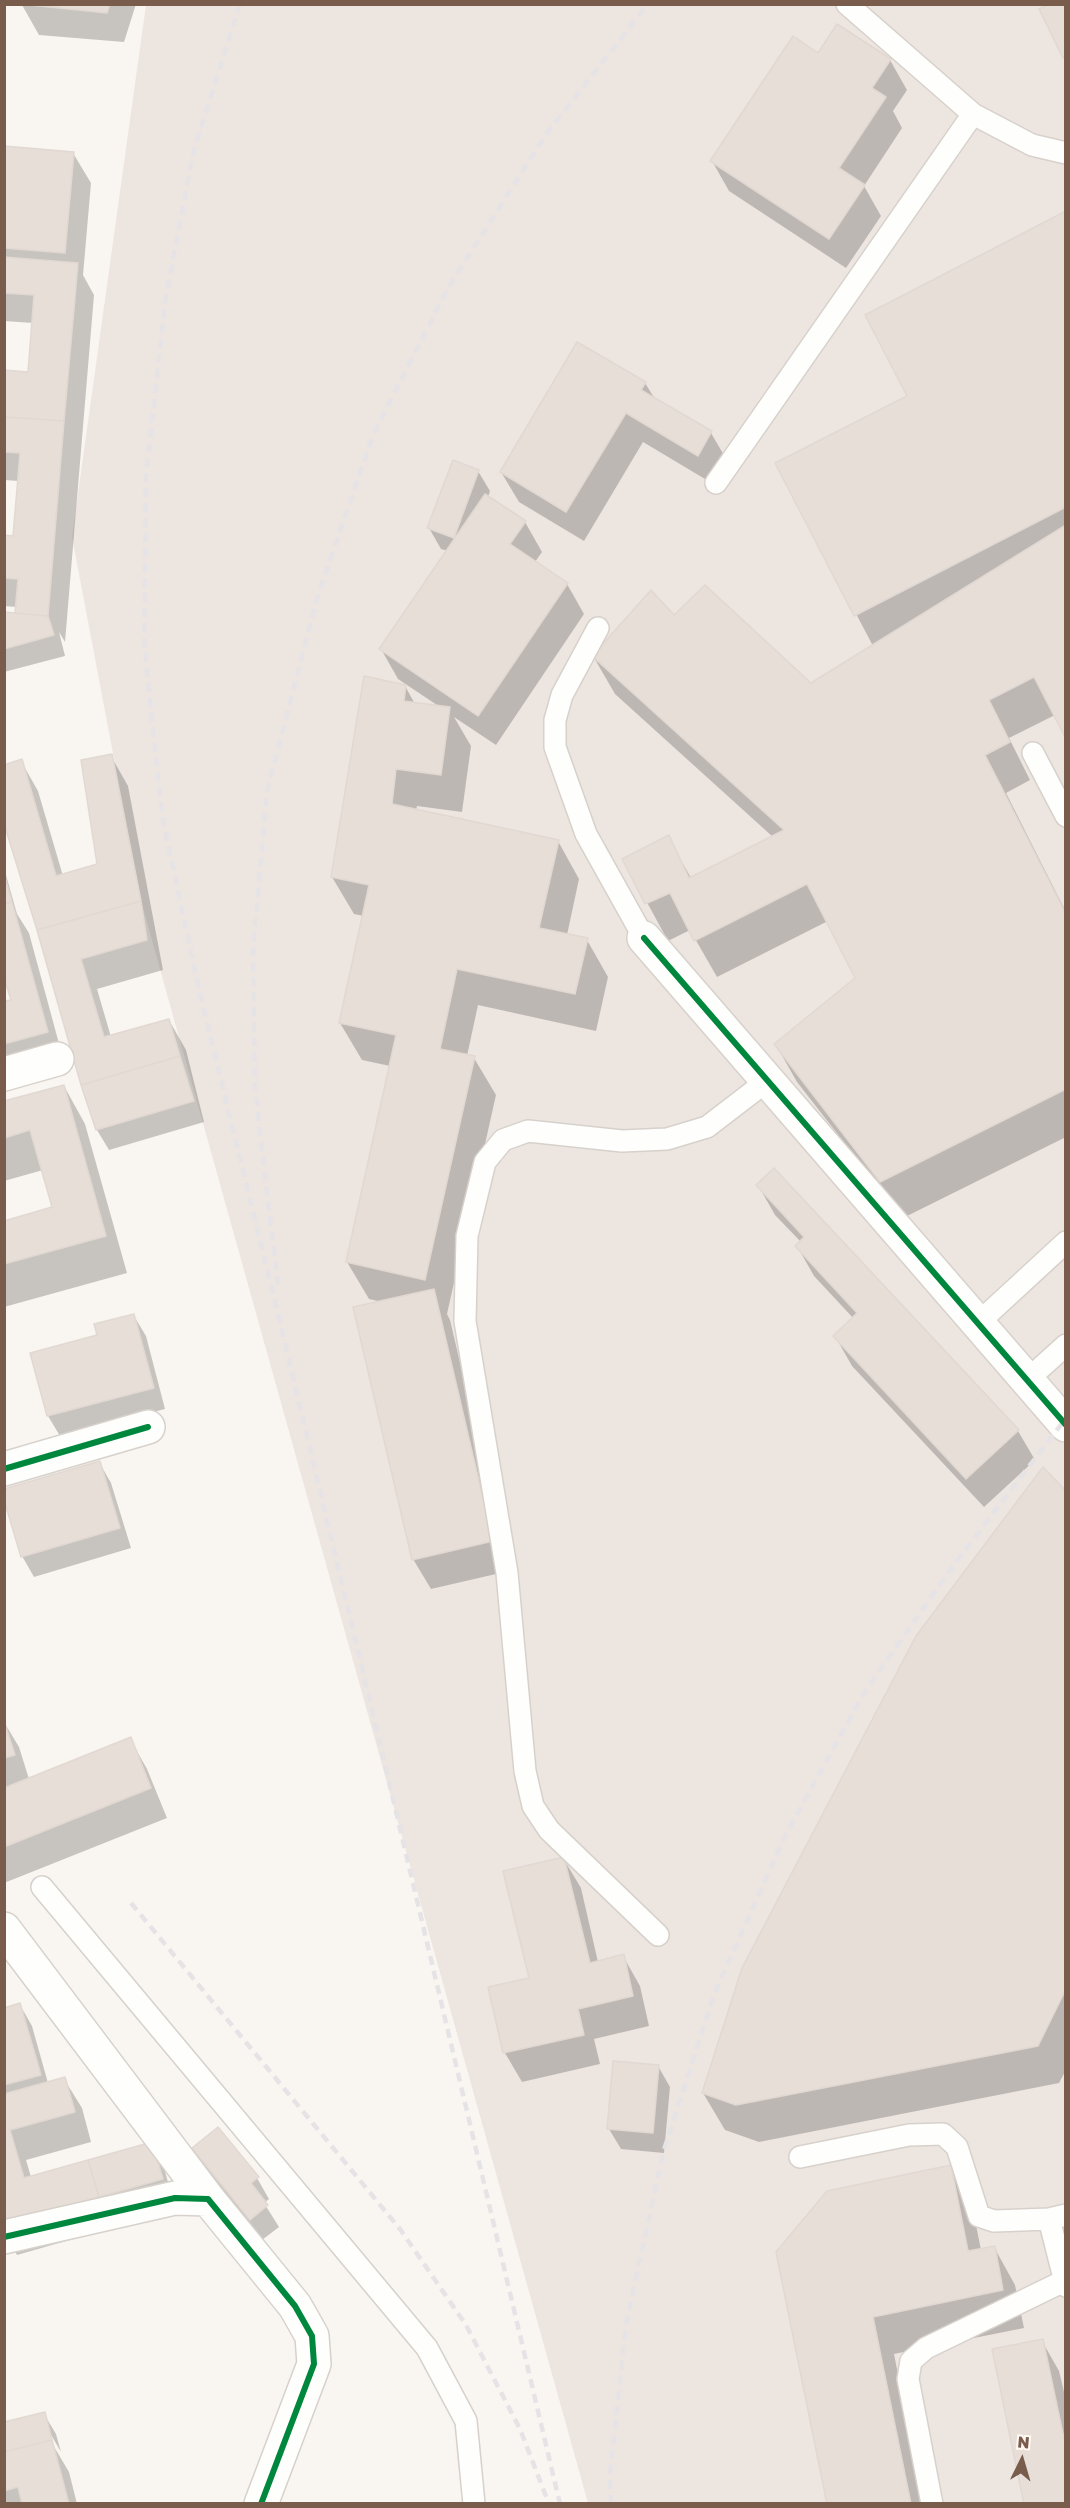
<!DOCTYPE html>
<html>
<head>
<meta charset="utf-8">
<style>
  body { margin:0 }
  #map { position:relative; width:1070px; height:2508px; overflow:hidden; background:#f9f5f0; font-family:"Golos Text",sans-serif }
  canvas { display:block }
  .frame { position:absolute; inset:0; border:6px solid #7a5c4d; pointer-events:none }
  .north { position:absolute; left:992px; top:2430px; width:60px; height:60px; -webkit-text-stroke:4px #fffaf3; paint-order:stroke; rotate:5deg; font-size:16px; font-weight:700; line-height:24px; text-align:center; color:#7a5c4d }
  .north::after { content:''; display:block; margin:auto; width:21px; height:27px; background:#7a5c4d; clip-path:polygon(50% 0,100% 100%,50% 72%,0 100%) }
</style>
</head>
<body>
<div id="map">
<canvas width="1070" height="2508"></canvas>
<div class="frame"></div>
<div class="north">N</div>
</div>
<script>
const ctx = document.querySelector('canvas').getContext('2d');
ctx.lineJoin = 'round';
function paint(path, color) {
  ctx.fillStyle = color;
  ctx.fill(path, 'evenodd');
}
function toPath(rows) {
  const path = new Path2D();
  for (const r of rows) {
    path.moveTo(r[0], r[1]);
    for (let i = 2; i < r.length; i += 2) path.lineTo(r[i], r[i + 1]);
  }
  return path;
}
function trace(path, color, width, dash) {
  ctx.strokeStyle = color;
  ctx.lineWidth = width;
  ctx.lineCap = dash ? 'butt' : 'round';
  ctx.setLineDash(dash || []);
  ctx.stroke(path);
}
const industrial = toPath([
  [146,5,1065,5,1065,2503,588,2503,141,901,72,537]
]);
const shadow = toPath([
  [136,4,124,42,39,35,22,5],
  [819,55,890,60,907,90,893,111,902,128,864,186,881,216,846,268,729,191,712,161],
  [4,147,73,153,91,183,83,275,94,295,65,642,59,632,65,656,4,672,4,613,16,614,17,607,4,606,4,537,15,538,19,481,4,480,4,371,29,373,33,323,4,321],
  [1066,213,1066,736,1055,715,1009,738,1030,780,1006,793,1066,912,1066,1137,903,1218,797,1082,776,1045,857,979,828,921,717,977,690,930,668,941,624,860,668,837,691,878,773,837,615,694,593,656,674,618,811,685,873,646,777,464,909,396],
  [645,383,655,399,711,433,728,462,715,485,643,442,584,541,519,502,501,472],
  [478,471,490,491,488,497,525,522,542,552,535,562,567,584,584,614,496,745,454,717,471,746,462,812,417,806,416,810,558,841,579,879,567,935,587,940,608,977,596,1031,478,1005,467,1056,474,1058,496,1095,447,1314,450,1320,509,1571,431,1589,413,1559,382,1302,369,1299,347,1262,390,1066,362,1060,340,1023,364,916,354,914,332,877,405,686,415,704,440,707,398,679,381,649,448,551,441,549,429,528],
  [111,756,128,786,163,970,97,989,111,1037,169,1020,186,1050,204,1122,109,1150,97,1130,83,1084,21,761,38,791,63,876,99,865],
  [4,868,17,914,29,933,64,1062,4,1078,4,1003,12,1001,4,972],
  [64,1086,85,1124,127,1273,4,1307,4,1223,54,1208,43,1170,4,1181,4,1103],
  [758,1185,1018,1431,1035,1460,984,1507,852,1366,835,1336,854,1319,814,1276,797,1246,801,1242,775,1215],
  [134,1316,146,1336,165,1409,60,1436,48,1416,32,1354,99,1336],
  [99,1462,111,1483,131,1548,34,1577,22,1556],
  [1066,1493,1066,2070,1059,2083,759,2142,725,2130,703,2093],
  [4,1722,19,1747,29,1779,130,1739,147,1769,167,1818,4,1883],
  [563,1858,581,1888,598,1962,623,1956,640,1986,649,2026,594,2039,600,2064,522,2082,505,2053,531,1979],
  [20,2005,32,2026,48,2083,64,2079,82,2108,91,2142,26,2160,31,2177,151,2144,163,2164,173,2200,115,2227,17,2255,4,2232,4,2009],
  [658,2066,670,2087,664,2153,621,2149,609,2129],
  [194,2149,257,2178,269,2199,264,2203,279,2227,262,2240,205,2169],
  [950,2167,972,2205,981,2250,994,2247,1015,2285,1024,2328,894,2354,924,2504,829,2504,778,2253],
  [1042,2341,1059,2371,1066,2400,1066,2504],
  [44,2414,56,2434,61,2452,50,2433,47,2435,69,2472,77,2504,4,2504,4,2424]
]);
const building = toPath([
  [21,4,110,4,107,13,21,4],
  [1049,4,1066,4,1066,57,1063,58,1039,9,1049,4],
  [837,24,891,59,872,88,886,97,839,168,865,185,829,239,710,161,793,36,818,53,837,24],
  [4,146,74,152,65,253,4,248,4,146],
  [1066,211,1066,507,854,616,775,463,907,396,865,315,1066,211],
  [4,257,78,263,64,421,4,417,4,370,28,372,34,295,4,293,4,257],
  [577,342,646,382,641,390,712,431,698,456,626,413,566,512,500,472,577,342],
  [4,417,64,421,48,616,15,613,18,579,4,578,4,535,13,536,20,453,4,452,4,417],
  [453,460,479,470,454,538,427,528,453,460],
  [485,494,526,521,510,544,568,583,478,716,379,649,485,494],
  [1066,525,1066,739,1034,677,989,700,1010,742,985,755,1066,914,1066,1089,880,1182,774,1044,855,978,807,884,694,941,670,893,645,904,622,859,669,835,689,878,784,830,592,656,651,590,674,615,705,585,811,683,1066,525],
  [4,612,48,616,54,635,4,649,4,612],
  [364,676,406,685,404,701,450,707,441,775,396,769,392,804,559,840,539,928,588,938,575,994,457,969,440,1049,475,1056,425,1280,346,1262,396,1035,339,1023,369,885,331,877,364,676],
  [112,754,141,901,37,930,4,824,4,765,22,759,56,876,97,864,81,760,112,754],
  [4,874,12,902,4,904,4,874],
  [141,901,147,940,81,959,104,1037,169,1019,180,1056,81,1085,37,930,141,901],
  [12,902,48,1032,4,1044,4,1001,11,1000,4,978,4,904,12,902],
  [180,1056,194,1101,96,1130,81,1085,180,1056],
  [64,1085,106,1236,4,1264,4,1221,52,1207,30,1130,4,1138,4,1101,64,1085],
  [774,1168,1019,1430,966,1479,833,1336,857,1313,795,1246,804,1237,756,1185,774,1168],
  [434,1289,493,1541,412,1560,353,1307,434,1289],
  [134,1314,154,1388,47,1416,30,1353,97,1335,94,1324,134,1314],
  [100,1461,120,1528,21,1557,4,1500,4,1489,100,1461],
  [1043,1467,1066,1491,1066,1989,1038,2046,736,2105,702,2093,742,1968,916,1636,1043,1467],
  [4,1721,15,1755,4,1758,4,1721],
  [131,1737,151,1788,4,1847,4,1788,131,1737],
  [564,1857,590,1963,624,1954,633,1996,578,2009,584,2035,503,2053,488,1987,529,1978,503,1871,564,1857],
  [20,2003,41,2075,4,2085,4,2008,20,2003],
  [613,2061,659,2065,653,2133,607,2129,613,2061],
  [65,2077,75,2112,10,2130,24,2178,88,2160,99,2197,4,2224,4,2094,65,2077],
  [218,2127,259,2177,251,2183,268,2205,250,2220,192,2148,218,2127],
  [152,2142,163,2179,99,2197,88,2160,152,2142],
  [951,2165,968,2251,995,2246,1003,2290,873,2317,911,2504,827,2504,776,2252,827,2191,951,2165],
  [1043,2339,1066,2448,1066,2504,1024,2504,992,2349,1043,2339],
  [45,2412,52,2440,4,2452,4,2422,45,2412],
  [52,2440,69,2504,22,2504,18,2487,4,2491,4,2452,52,2440]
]);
const lane = toPath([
  [847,4,973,114,1032,145,1066,153],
  [716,483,973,114],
  [598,628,562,695,555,720,555,747,586,834,644,938],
  [1033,753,1066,816],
  [977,1324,1066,1242],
  [1026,1381,1066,1345],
  [42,1887,427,2348,466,2421,474,2504],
  [658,1935,549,1830,533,1806,525,1771,507,1573,465,1321,467,1236,485,1162,503,1140,528,1131,622,1141,667,1139,707,1127,767,1081],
  [800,2157,909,2135,943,2134,957,2147,979,2216,994,2221,1049,2219,1066,2215],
  [1049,2219,1066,2286],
  [932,2504,908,2379,911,2361,926,2348,1064,2281]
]);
const street = toPath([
  [644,938,1066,1425],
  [4,1074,57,1059],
  [4,1469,148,1427],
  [4,1929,208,2199],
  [4,2237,175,2198,208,2199,295,2306,312,2336,314,2364,261,2504]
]);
const rail = toPath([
  [240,4,194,150,166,296,146,476,144,642,162,815,199,990,285,1343,560,2504],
  [278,1285,255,1089,253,952,267,791,318,595,373,435,448,288,547,133,648,4],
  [131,1903,400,2229,466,2325,520,2429,549,2504],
  [611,2504,610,2473,626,2325,663,2153,714,1995,786,1834,864,1693,953,1566,1066,1418]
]);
const cycleway = toPath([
  [644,938,1066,1425],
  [4,1469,148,1427],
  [4,2237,175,2198,208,2199,295,2306,312,2336,314,2364,261,2504]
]);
paint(industrial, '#ede5e0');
paint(shadow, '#0003');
paint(building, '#e6ded7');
trace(building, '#e2d8d2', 1.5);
trace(lane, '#d7d1cb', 24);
trace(street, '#d7d1cb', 36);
trace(lane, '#fefefd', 21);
trace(street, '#fefefd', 33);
trace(rail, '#e6e3e7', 4.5, [9, 6]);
trace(cycleway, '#00873e', 6);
</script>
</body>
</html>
